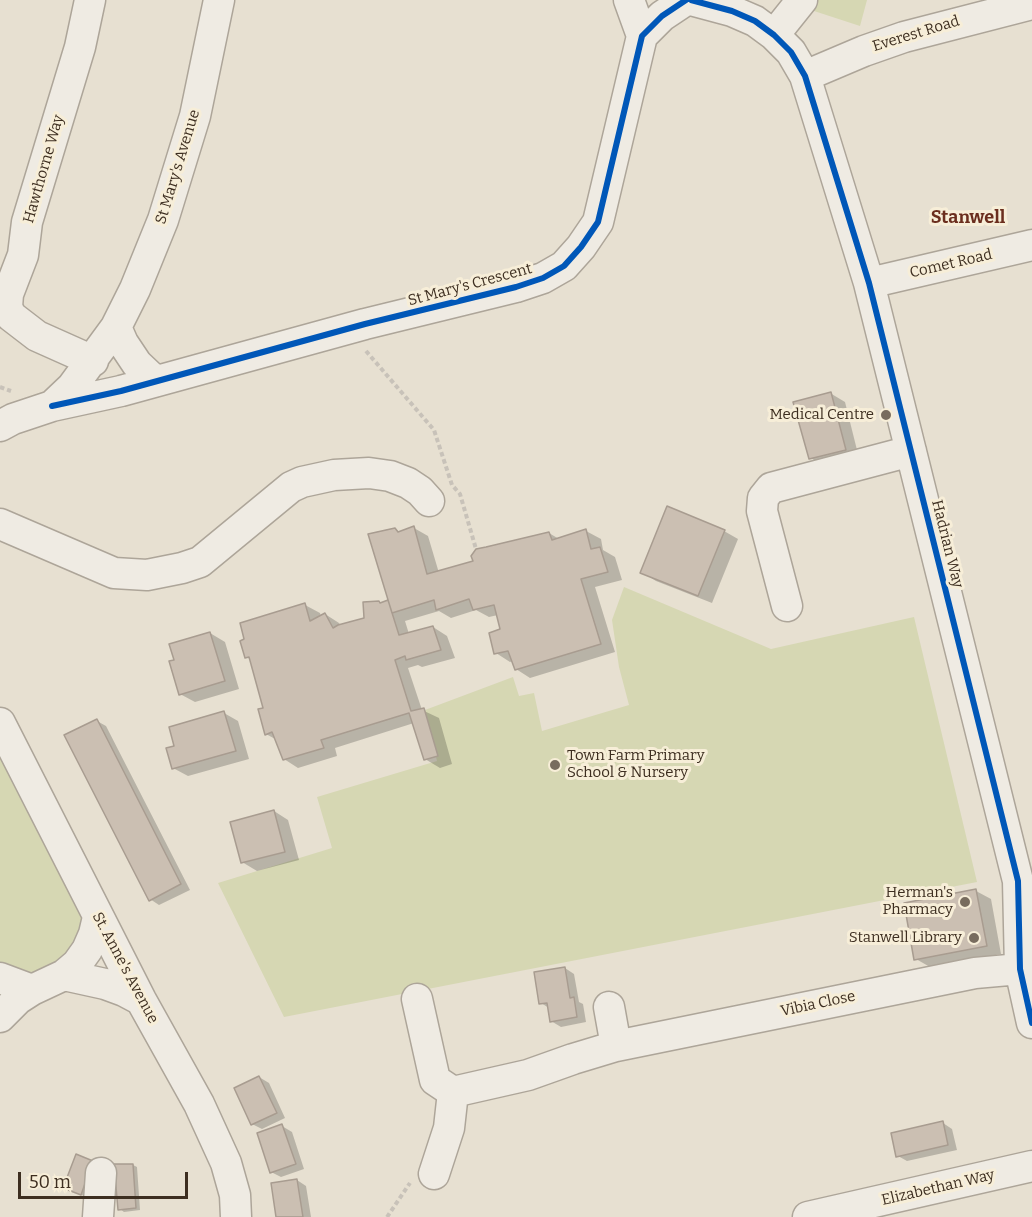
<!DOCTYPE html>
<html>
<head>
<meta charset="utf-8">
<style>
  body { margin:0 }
  #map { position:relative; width:1032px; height:1217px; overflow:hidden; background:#e7e0d1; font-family:Bitter,serif }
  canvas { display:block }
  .scale { position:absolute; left:18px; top:1172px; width:170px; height:27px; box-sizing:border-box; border:3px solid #3d2e20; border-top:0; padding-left:8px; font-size:18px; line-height:21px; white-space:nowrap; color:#3d2e20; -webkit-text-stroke:4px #f7eed8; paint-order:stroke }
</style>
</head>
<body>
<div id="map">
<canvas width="1032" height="1217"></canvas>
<div class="scale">50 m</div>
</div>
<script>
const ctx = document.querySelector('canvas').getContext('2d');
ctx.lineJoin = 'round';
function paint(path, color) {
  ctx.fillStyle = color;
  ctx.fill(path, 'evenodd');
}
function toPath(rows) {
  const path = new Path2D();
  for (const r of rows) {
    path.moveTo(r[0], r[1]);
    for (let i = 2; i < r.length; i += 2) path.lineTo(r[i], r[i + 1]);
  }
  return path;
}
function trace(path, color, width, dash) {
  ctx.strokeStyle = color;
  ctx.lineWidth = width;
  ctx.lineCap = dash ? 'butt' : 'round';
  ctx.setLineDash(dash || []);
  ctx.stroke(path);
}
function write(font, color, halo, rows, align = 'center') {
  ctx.font = font + ' Bitter,serif';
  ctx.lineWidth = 6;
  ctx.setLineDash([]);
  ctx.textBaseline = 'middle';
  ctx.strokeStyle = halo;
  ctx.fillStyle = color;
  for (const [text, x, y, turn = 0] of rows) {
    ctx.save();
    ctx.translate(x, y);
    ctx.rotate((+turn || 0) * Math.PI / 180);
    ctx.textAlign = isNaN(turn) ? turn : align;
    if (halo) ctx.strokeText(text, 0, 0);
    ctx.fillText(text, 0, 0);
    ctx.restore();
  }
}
const green = toPath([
  [817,0,867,0,860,26,811,10],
  [624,587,771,649,914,617,977,882,284,1017,218,883,332,848,317,797,437,761,425,710,513,677,519,696,534,693,542,731,629,705,619,667,612,620],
  [0,747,84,908,84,938,63,965,32,977,0,964]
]);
const shadow = toPath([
  [830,393,845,402,859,458,825,467,811,458],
  [414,528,428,536,439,573,475,562,549,533,559,539,586,531,601,539,603,550,615,557,622,580,595,587,615,652,530,678,516,669,513,661,510,662,496,653,502,630,498,615,489,617,476,610,451,618,439,611,405,621,409,634,433,627,447,636,455,658,422,667,418,665,408,668,422,710,439,718,452,764,440,768,425,759,414,723,335,748,337,756,298,768,284,759,277,740,266,734,265,709,252,660,246,657,305,605,320,613,321,617,325,614,339,623,341,626,366,620,382,604,390,601,395,529,400,532],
  [724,531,738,539,712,603,656,581,642,572],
  [210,633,225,642,239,689,195,702,180,694],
  [224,713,238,721,249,759,188,776,173,768,176,747],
  [97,721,106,726,190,890,159,905,150,899],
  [274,811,288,820,299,860,257,871,242,862],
  [976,891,991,899,1001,954,930,967,916,959],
  [565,968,574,974,579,1002,583,1004,586,1022,561,1027,551,1021,549,1008,541,1003],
  [259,1077,269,1083,285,1118,262,1129,252,1124],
  [943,1123,952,1129,957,1150,907,1161,898,1156],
  [282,1126,292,1132,304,1169,281,1177,271,1172],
  [92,1162,86,1197,69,1189],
  [133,1165,137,1167,140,1210,124,1212,120,1209],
  [297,1180,306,1186,311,1217,277,1217]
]);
const building = toPath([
  [831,392,846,450,809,459,793,402,831,392],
  [667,506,725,530,698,596,640,573,667,506],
  [414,526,427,574,473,561,471,556,476,549,486,547,549,532,552,540,586,529,591,549,600,547,608,572,581,579,601,644,515,670,508,651,494,654,489,633,500,629,494,605,473,610,469,599,436,610,434,600,392,613,368,534,395,528,398,532,414,526],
  [388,600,399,635,433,626,441,650,406,660,405,656,395,660,411,711,424,708,438,756,424,760,409,713,321,740,324,748,283,760,272,732,265,735,258,709,263,708,249,657,245,658,240,641,244,639,240,623,305,603,310,621,325,613,333,628,338,625,364,618,363,602,379,601,380,603,388,600],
  [210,632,225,681,179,695,169,661,174,660,169,644,210,632],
  [224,711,236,751,172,769,166,748,174,746,169,727,224,711],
  [97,719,181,884,149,901,64,735,97,719],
  [274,810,285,852,241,863,230,822,274,810],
  [976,889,987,946,914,960,904,903,976,889],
  [565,967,570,998,574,997,577,1017,550,1022,547,1003,539,1004,534,972,565,967],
  [259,1076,277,1113,251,1125,234,1088,259,1076],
  [943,1121,948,1145,896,1157,891,1133,943,1121],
  [282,1124,296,1164,270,1173,257,1133,282,1124],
  [76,1154,93,1161,81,1195,63,1188,76,1154],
  [114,1164,133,1164,136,1208,118,1210,114,1164],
  [297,1179,303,1217,276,1217,271,1183,297,1179]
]);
const path = toPath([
  [366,351,434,430,452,485,460,494,476,549],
  [0,387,11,391],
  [387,1217,410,1183]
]);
const minor = toPath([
  [90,0,80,47,27,222,23,255,8,294,7,307,11,316,37,336,93,361],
  [629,0,642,36],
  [691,0,732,11,755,21,774,35,791,52,805,76,869,283,1018,881,1020,969,1032,1023],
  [774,35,802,0],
  [805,76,864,51,904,37,1032,4],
  [869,283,1032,245],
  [116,327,123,343,137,364,155,381],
  [52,406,121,391,365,324,516,287,543,278,564,266,581,247,598,222,642,36,662,16,686,0],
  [0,426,13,419,52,406,72,387,116,327,135,289,163,220,195,116,219,0],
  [0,524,114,573,147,575,182,568,200,562,291,487,302,482,334,475,369,473,390,476,408,483,420,491,429,501],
  [787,606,762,511,763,498,771,488,911,451],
  [0,723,141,1000,199,1104,226,1163,235,1195,236,1217],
  [64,975,105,984,124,991,141,1000],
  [0,978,32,990,64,975,77,964,87,950,94,934,98,917],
  [417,999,435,1080,453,1092,528,1075,573,1059,616,1046,975,973,1020,969],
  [609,1007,616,1046],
  [0,1017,18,999,32,990],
  [434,1174,449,1128,453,1092],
  [98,1217,101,1173],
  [808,1217,1032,1166]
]);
const cycleway = toPath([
  [691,0,732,11,755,21,774,35,791,52,805,76,869,283,1018,881,1020,969,1032,1023],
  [52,406,121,391,365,324,516,287,543,278,564,266,581,247,598,222,642,36,662,16,686,0]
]);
const markers = [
  [886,415,6,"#786c5e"],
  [555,765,6,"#786c5e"],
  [965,902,6,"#786c5e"],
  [974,938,6,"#786c5e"]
];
const streetNames = [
  ["Everest Road",916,34,-17],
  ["St Mary's Avenue",178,167,-73],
  ["Hawthorne Way",44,169,-74],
  ["Comet Road",951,264,-13],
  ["St Mary's Crescent",470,285,-15],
  ["Hadrian Way",947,544,76],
  ["St. Anne's Avenue",125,968,62],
  ["Vibia Close",818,1004,-12],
  ["Elizabethan Way",938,1188,-13]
];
const poiNames = [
  ["Medical Centre",874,415],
  ["Town Farm Primary",567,756,"left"],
  ["School & Nursery",567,773,"left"],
  ["Herman's",953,893],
  ["Pharmacy",953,910],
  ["Stanwell Library",962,938]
];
const quarterNames = [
  ["Stanwell",968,218]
];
paint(green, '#d6d7b3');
paint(shadow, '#0003');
paint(building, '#cbbfb2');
trace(building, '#a89c90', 1.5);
trace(minor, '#ada599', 33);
trace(path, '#c8c2b9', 4, [4.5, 3]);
trace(minor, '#efebe3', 30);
trace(cycleway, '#0057b8', 6);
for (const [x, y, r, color] of markers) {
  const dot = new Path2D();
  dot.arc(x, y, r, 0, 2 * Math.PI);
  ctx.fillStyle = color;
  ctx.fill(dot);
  trace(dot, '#f7eed8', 2);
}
write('15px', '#3d2e20', '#f7eed8', streetNames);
write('15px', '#3d2e20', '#f7eed8', poiNames, 'right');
write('bold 18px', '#6b2e1e', '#f7eed8', quarterNames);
</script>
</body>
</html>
